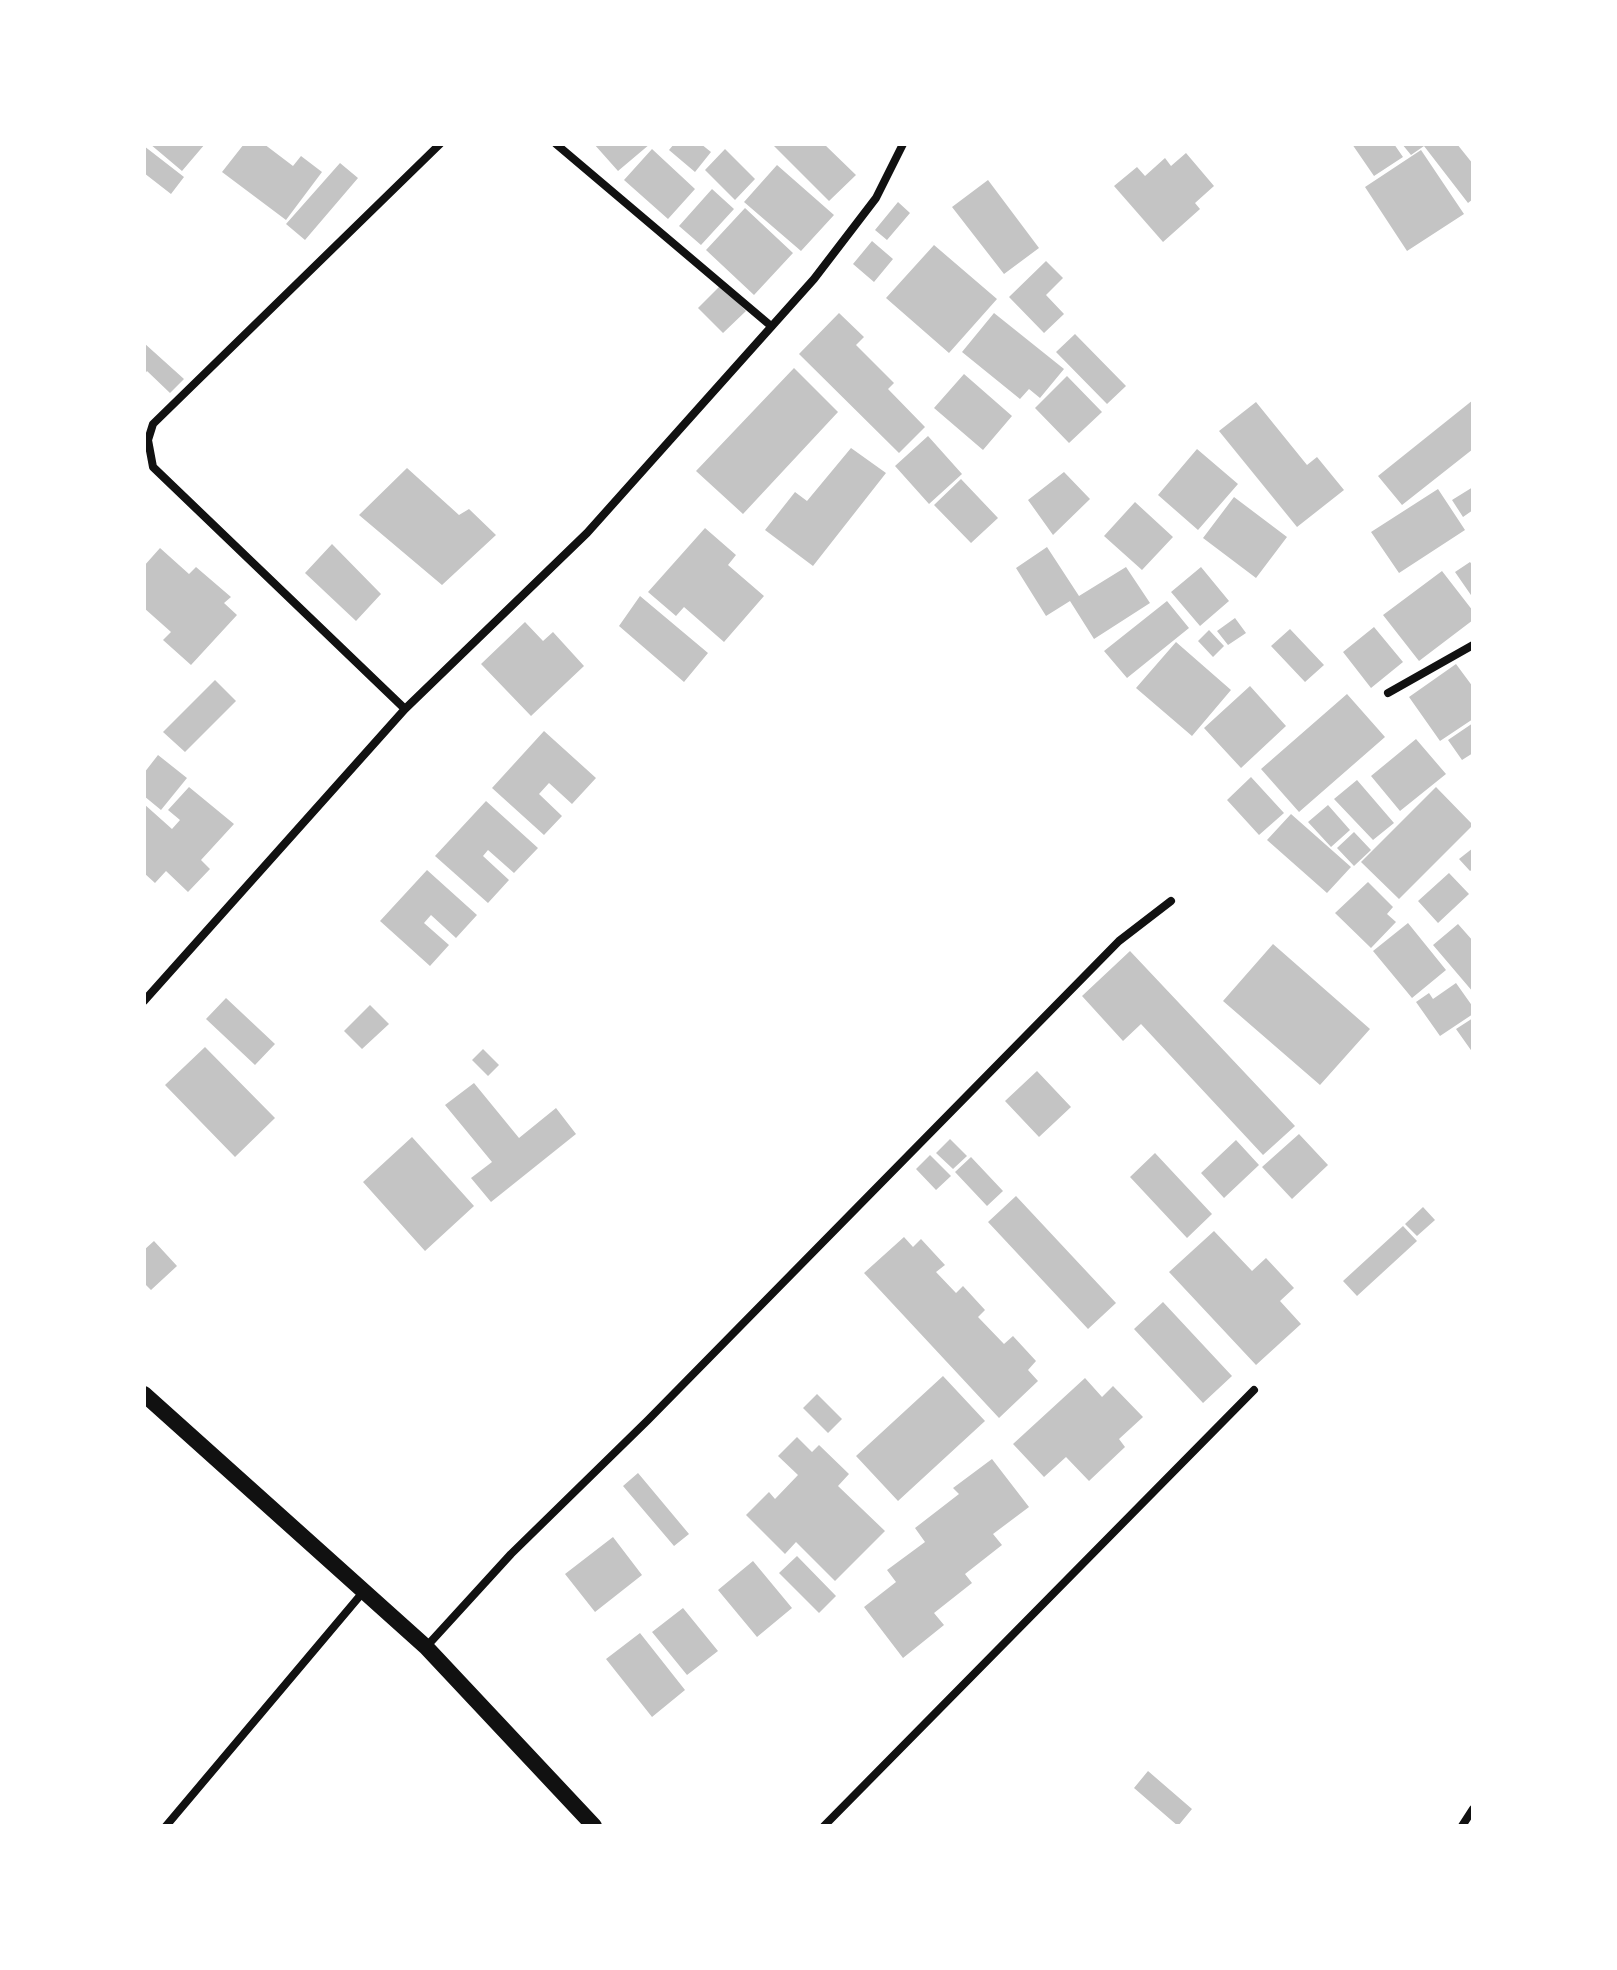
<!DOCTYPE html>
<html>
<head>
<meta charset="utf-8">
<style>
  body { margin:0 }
  #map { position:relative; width:1617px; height:1970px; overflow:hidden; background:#fff; font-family:"PT Sans",sans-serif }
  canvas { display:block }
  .frame { position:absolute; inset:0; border:146px solid #fff; pointer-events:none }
</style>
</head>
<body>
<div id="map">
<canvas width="1617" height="1970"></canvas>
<div class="frame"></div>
</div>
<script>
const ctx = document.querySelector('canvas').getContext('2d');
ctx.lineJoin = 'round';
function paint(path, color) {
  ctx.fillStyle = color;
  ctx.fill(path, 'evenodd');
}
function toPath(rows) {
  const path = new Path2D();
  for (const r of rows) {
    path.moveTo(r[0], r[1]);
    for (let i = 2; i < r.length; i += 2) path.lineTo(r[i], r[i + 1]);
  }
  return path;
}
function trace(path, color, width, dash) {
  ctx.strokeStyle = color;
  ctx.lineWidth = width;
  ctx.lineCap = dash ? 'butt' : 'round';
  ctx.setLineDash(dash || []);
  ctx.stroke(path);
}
const building = toPath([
  [150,144,205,144,182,171],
  [244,144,264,144,293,166,301,156,322,172,286,220,222,172],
  [594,144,650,144,618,171],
  [674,144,701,144,711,152,695,172,669,150],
  [772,144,824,144,856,175,829,201],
  [1352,144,1394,144,1403,157,1374,176],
  [1402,144,1457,144,1473,164,1473,199,1468,203,1424,146,1411,155],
  [144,146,184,177,171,194,144,173],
  [652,149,695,189,668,219,624,180],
  [725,149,755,179,735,200,705,170],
  [1421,150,1464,214,1407,251,1365,187],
  [1186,153,1214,186,1195,203,1200,209,1163,242,1114,186,1137,167,1145,176,1165,158,1171,166],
  [340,163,358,178,305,240,286,224],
  [777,165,834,215,801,251,744,202],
  [988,180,1039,248,1004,274,952,207],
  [712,189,734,209,701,245,679,226],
  [898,202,910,213,887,240,875,230],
  [745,208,793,253,754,295,706,250],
  [872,241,893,259,874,282,853,264],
  [934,245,997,299,949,353,886,298],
  [1046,261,1063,278,1046,295,1064,314,1044,333,1009,297],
  [721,285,746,311,723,333,698,308],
  [839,313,864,337,856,345,894,383,888,389,925,427,899,453,799,354],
  [994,313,1064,369,1040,398,1029,389,1020,399,962,352],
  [1075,334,1126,386,1107,404,1056,352],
  [144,343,184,379,170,393,147,371,144,375],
  [794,368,838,412,743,514,696,471],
  [964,374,1012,416,983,450,934,408],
  [1067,376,1102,412,1069,443,1035,408],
  [1473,400,1473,449,1402,505,1378,476],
  [1256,402,1307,465,1317,457,1344,490,1297,527,1219,431],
  [928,436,962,474,929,504,895,466],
  [851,448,886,473,813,566,765,530,795,492,807,501],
  [1197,449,1238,484,1198,530,1158,495],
  [407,468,459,515,469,509,496,535,442,585,359,515],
  [1064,472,1090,499,1053,535,1028,500],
  [961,479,998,518,971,543,934,505],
  [1473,487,1473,510,1463,517,1452,500],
  [1438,489,1465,530,1399,573,1371,532],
  [1234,497,1287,537,1256,578,1203,538],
  [1135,502,1173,537,1142,570,1104,536],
  [705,528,736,555,728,565,764,596,724,642,684,607,676,616,648,592],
  [332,544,381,594,356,621,305,573],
  [1047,547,1079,596,1126,567,1150,603,1094,639,1070,601,1046,616,1016,568],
  [160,548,189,574,196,567,231,597,224,603,237,615,191,665,163,640,171,632,144,608,144,566],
  [1470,562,1473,566,1473,598,1455,572],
  [1201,567,1229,601,1200,626,1171,592],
  [1442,571,1473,611,1473,620,1419,661,1383,615],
  [640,596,708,653,684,682,619,626],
  [1167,601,1189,628,1127,678,1104,651],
  [1235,618,1246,633,1228,645,1217,631],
  [525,622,543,641,553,632,584,666,531,716,481,664],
  [1374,627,1403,662,1371,688,1343,652],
  [1290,629,1324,665,1305,682,1271,646],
  [1209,630,1224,646,1213,657,1198,641],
  [1176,642,1231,690,1192,736,1136,688],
  [1456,664,1473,687,1473,719,1440,741,1409,697],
  [215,680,236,701,185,752,163,732],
  [1250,686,1286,726,1241,768,1204,728],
  [1347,694,1385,737,1299,812,1261,769],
  [1473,723,1473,753,1462,760,1448,740],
  [544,731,596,778,572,804,549,783,539,794,562,816,544,835,492,788],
  [1416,739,1446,774,1400,811,1371,776],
  [158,755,187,778,161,810,144,796,144,773],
  [1251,777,1284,813,1259,835,1227,800],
  [1357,780,1394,823,1373,840,1334,799],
  [189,787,234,824,201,860,210,869,188,892,166,871,155,883,144,873,144,804,172,829,180,820,168,810],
  [1436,787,1473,825,1399,899,1361,862],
  [486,801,538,848,514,873,488,850,483,856,509,880,488,903,435,856],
  [1328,805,1350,830,1331,847,1308,822],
  [1291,814,1351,867,1327,893,1267,840],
  [1354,832,1371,850,1354,866,1337,848],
  [1473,848,1473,869,1470,871,1459,859],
  [427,870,477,915,456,938,431,915,424,923,449,945,430,966,380,921],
  [1449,873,1469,894,1438,923,1418,901],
  [1368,882,1393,907,1387,914,1396,922,1371,948,1335,913],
  [1408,923,1446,970,1412,998,1373,951],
  [1458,924,1473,941,1473,992,1433,945],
  [1273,944,1370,1029,1320,1085,1223,1001],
  [1130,951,1295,1126,1263,1155,1141,1024,1123,1041,1082,996],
  [1456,983,1473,1007,1473,1014,1440,1036,1416,1002,1429,993,1433,999],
  [226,998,275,1044,255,1065,206,1019],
  [370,1005,389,1024,362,1049,344,1031],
  [1473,1018,1473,1053,1456,1029],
  [205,1047,275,1118,235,1157,165,1085],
  [483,1049,499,1065,488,1076,472,1060],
  [1037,1071,1071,1107,1039,1137,1005,1101],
  [474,1083,519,1138,556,1108,576,1134,491,1202,471,1178,492,1162,445,1105],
  [1299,1134,1328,1165,1292,1199,1262,1167],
  [412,1137,474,1206,425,1251,363,1182],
  [950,1139,967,1156,953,1169,936,1153],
  [1236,1140,1259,1165,1224,1198,1201,1173],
  [1155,1153,1212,1214,1187,1238,1130,1177],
  [930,1155,951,1176,936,1190,916,1169],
  [971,1157,1003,1191,987,1206,955,1172],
  [1016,1196,1116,1303,1088,1329,988,1222],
  [1423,1207,1435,1220,1417,1236,1405,1224],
  [1403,1226,1417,1241,1357,1296,1343,1281],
  [1214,1231,1252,1271,1266,1258,1294,1288,1280,1301,1301,1324,1256,1365,1169,1272],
  [904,1237,913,1247,921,1239,945,1265,936,1272,956,1293,963,1286,985,1310,978,1317,1004,1344,1013,1336,1036,1361,1028,1370,1038,1381,999,1418,864,1273],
  [154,1241,177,1266,151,1290,144,1283,144,1250],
  [1163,1302,1232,1376,1203,1403,1134,1329],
  [943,1376,985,1421,898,1501,856,1456],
  [1085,1378,1102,1397,1113,1386,1143,1417,1119,1439,1125,1447,1089,1481,1066,1457,1044,1477,1013,1444],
  [817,1394,842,1419,828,1433,803,1408],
  [797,1437,812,1452,819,1445,849,1474,838,1486,885,1531,835,1581,796,1542,785,1554,746,1515,769,1492,775,1499,798,1475,778,1456],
  [992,1459,1029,1507,993,1534,1002,1545,965,1574,972,1583,934,1613,944,1625,903,1658,864,1607,896,1582,887,1570,925,1542,915,1528,959,1494,953,1488],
  [638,1473,689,1534,674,1546,623,1486],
  [613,1537,642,1575,595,1612,565,1574],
  [797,1556,836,1596,819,1613,779,1573],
  [753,1561,792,1608,757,1637,718,1590],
  [683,1608,718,1651,687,1675,652,1632],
  [640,1633,685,1690,652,1717,606,1659],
  [1148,1771,1192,1809,1178,1826,1134,1788]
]);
const minor = toPath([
  [556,144,771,326],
  [1388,693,1473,645],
  [405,709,153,467,148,440,153,424,440,144],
  [144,1001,405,709,587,533,814,279,876,198,903,144],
  [426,1647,511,1554,648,1420,1119,941,1171,901],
  [166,1826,364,1591],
  [824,1826,1254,1390],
  [1462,1826,1473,1809]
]);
const secondary = toPath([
  [144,1394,426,1647,594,1826]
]);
paint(building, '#c4c4c4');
trace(minor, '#111', 8);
trace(secondary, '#111', 16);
</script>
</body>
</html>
